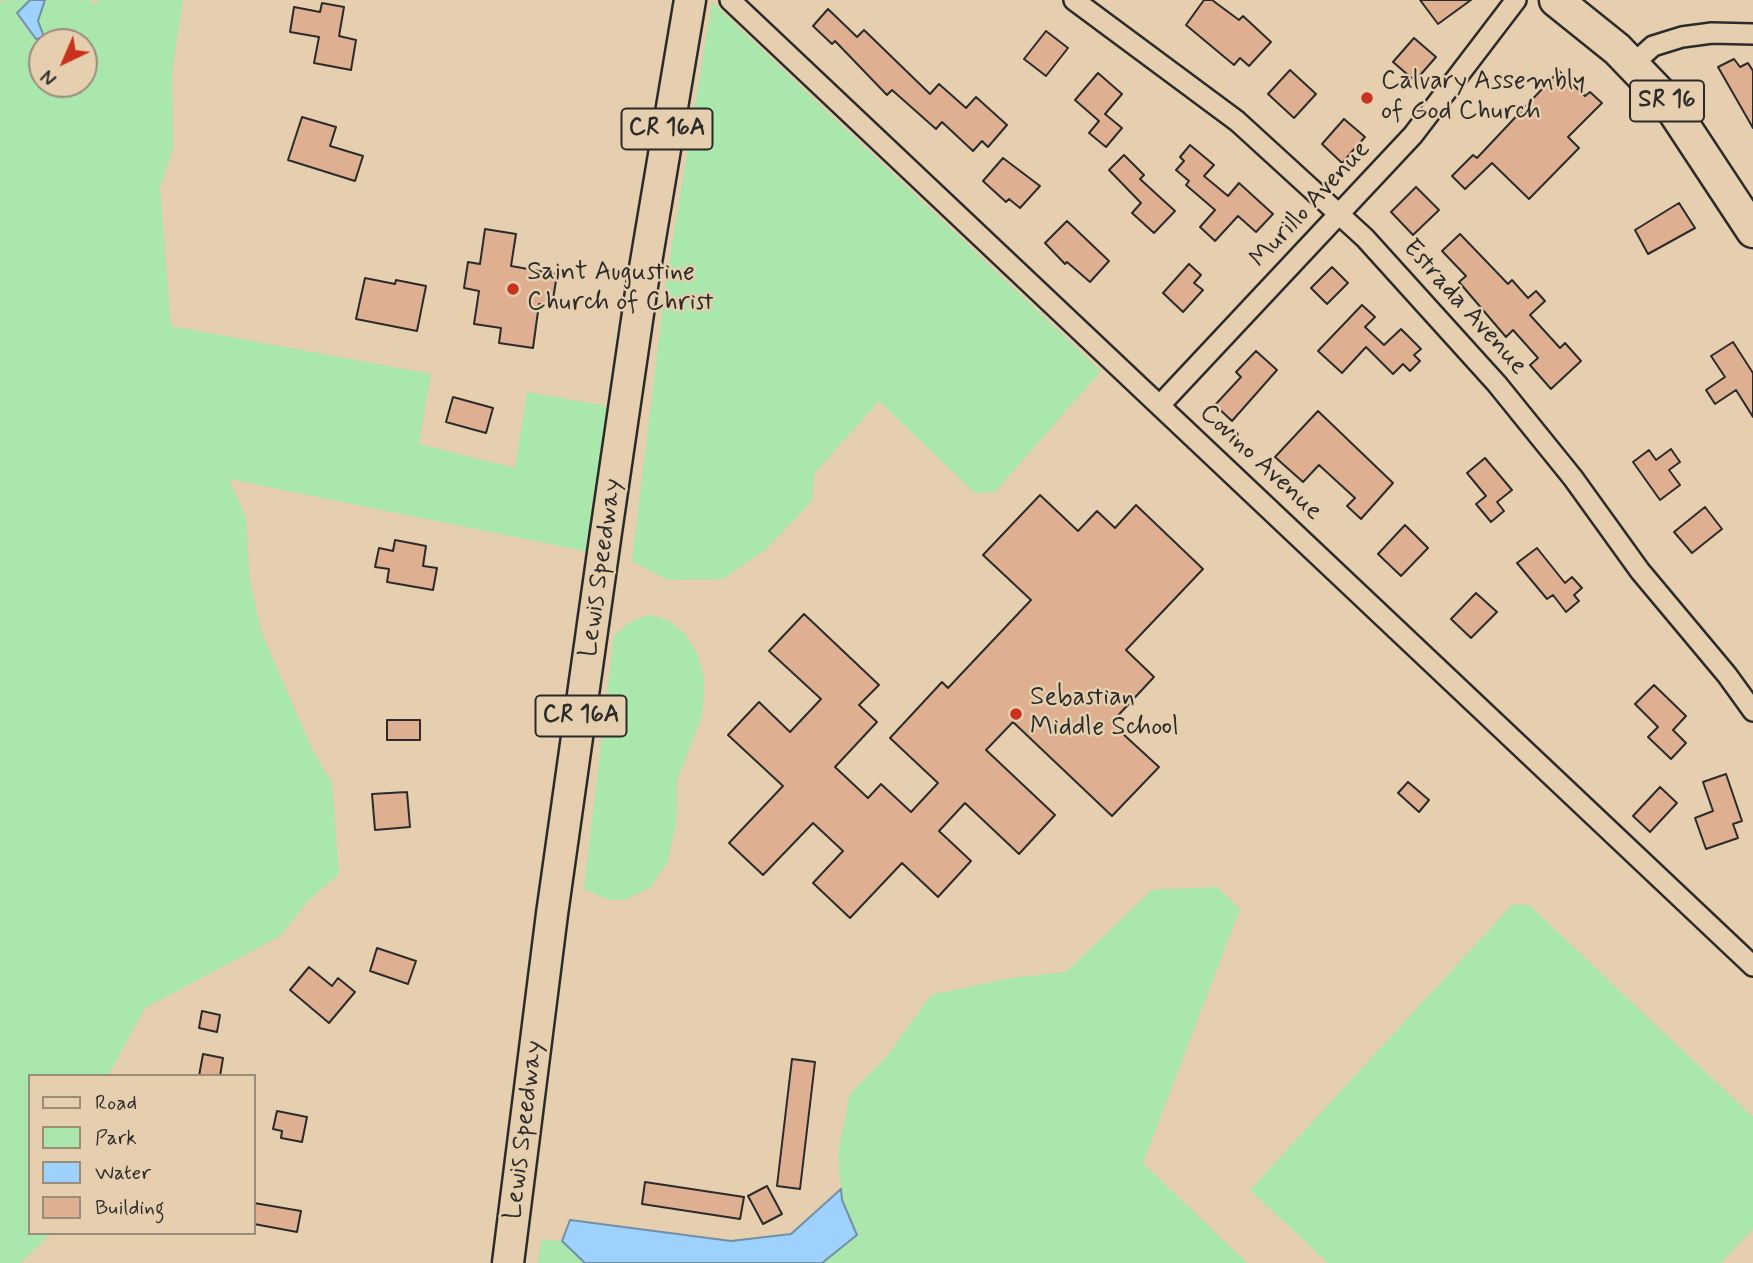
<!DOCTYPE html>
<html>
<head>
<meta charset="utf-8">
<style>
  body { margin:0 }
  #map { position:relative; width:1753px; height:1263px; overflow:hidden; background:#e5cfae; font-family:Mynerve,sans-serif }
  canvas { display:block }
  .legend { position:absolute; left:28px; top:1074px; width:228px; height:161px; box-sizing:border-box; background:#e5cfae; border:2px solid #9b8d7a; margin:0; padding:9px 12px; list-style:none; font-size:21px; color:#2b2b2b }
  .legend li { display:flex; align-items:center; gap:14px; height:35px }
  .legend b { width:35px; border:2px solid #9b8d7a }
  .north { position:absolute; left:28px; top:28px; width:70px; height:70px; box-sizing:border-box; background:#e5cfae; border:2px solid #9b8d7a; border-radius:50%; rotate:224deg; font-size:19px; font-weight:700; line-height:28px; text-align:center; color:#2b2b2b }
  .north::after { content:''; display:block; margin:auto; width:24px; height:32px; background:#c8321e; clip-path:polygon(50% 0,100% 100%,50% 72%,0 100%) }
</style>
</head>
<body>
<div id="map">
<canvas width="1753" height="1263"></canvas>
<ul class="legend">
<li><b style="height:9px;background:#e5cfae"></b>Road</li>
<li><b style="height:19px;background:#a9e7ad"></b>Park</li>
<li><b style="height:19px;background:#9ed2fc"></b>Water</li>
<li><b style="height:19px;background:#deaf90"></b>Building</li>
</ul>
<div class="north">N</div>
</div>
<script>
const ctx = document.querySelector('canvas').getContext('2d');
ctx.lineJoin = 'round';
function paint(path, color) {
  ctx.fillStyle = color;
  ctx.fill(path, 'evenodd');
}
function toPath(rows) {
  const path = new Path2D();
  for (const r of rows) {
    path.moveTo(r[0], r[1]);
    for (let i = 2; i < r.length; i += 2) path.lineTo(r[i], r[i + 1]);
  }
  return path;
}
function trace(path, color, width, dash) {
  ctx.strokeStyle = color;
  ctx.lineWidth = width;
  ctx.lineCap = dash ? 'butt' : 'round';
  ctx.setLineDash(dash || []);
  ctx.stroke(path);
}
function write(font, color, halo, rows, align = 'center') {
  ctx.font = font + ' Mynerve,sans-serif';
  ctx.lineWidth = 5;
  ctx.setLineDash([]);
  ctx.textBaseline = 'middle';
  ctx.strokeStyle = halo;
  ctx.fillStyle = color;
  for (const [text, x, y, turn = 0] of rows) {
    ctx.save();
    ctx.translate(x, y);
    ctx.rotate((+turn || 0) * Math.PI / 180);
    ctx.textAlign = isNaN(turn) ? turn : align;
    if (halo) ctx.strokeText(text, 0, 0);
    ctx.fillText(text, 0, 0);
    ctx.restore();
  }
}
const green = toPath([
  [9,0,30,0,24,6,20,20,30,33,43,37,38,21,45,0,90,0,93,5,100,0,183,0,172,72,173,148,160,187,171,326,431,374,419,444,515,468,527,392,617,408,594,553,229,479,246,518,250,581,261,631,313,751,332,783,339,874,309,900,280,936,145,1008,108,1076,30,1076,30,1233,52,1233,20,1263,0,1263,0,2],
  [42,42,84,42,84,84,42,84],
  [712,2,1101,371,995,492,975,493,879,401,814,474,812,501,765,550,723,579,668,580,632,561,666,282],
  [650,615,668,620,684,633,697,653,704,678,704,698,701,718,677,781,676,825,667,863,650,888,624,900,610,900,584,889,614,635,632,621],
  [1217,887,1240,909,1143,1163,1247,1263,822,1263,857,1235,842,1200,838,1153,850,1094,887,1056,931,995,1011,978,1066,972,1152,890],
  [1512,905,1529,905,1753,1117,1753,1229,1721,1263,1328,1263,1250,1190],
  [541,1240,562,1241,585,1263,538,1263]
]);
const water = toPath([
  [30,0,45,0,38,21,44,37,36,39,17,13,30,0],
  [841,1189,842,1200,857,1235,822,1263,585,1263,562,1241,570,1220,731,1241,791,1234,841,1189]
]);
const building = toPath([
  [1204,0,1212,0,1239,20,1243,16,1271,42,1249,66,1240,58,1234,65,1186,25,1204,0],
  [1420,0,1471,0,1438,24,1420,0],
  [322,3,344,7,339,36,356,40,351,70,314,63,319,37,290,32,294,7,320,12,322,3],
  [828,9,857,37,864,30,930,94,939,84,966,108,976,97,1007,125,988,147,982,141,973,151,942,122,936,129,892,90,887,95,835,41,832,44,813,26,828,9],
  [1046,31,1068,48,1046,76,1024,59,1046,31],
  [1414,38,1436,57,1415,81,1393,62,1414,38],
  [1734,59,1740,67,1748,63,1753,71,1753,128,1718,67,1734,59],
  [1290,70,1316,94,1294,118,1268,94,1290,70],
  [1559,71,1585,96,1590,92,1602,103,1568,137,1579,148,1529,199,1492,163,1465,189,1452,176,1473,155,1477,158,1559,71],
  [1098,73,1122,94,1105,114,1122,128,1106,147,1089,133,1099,121,1075,100,1098,73],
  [302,117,336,127,330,146,363,156,355,181,288,160,302,117],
  [1344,119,1365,137,1342,163,1322,144,1344,119],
  [1190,145,1214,165,1204,176,1228,196,1239,183,1273,214,1256,232,1238,216,1215,241,1200,227,1215,210,1186,185,1189,181,1176,170,1184,161,1180,157,1190,145],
  [1124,155,1144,175,1140,179,1175,211,1154,233,1132,213,1141,203,1109,170,1124,155],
  [1003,158,1040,186,1020,208,1009,199,1006,202,983,181,1003,158],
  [1416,187,1439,210,1413,235,1391,212,1416,187],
  [1679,203,1695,228,1648,254,1635,230,1679,203],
  [1067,221,1109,261,1090,282,1067,262,1065,264,1045,243,1067,221],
  [485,229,516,234,511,266,557,274,552,306,539,304,533,348,499,343,501,328,474,324,479,291,464,288,468,262,480,264,485,229],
  [1460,234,1508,284,1512,280,1528,298,1536,291,1545,301,1530,315,1560,348,1565,343,1581,361,1551,389,1530,365,1538,358,1513,330,1506,337,1459,282,1466,276,1442,251,1460,234],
  [1189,264,1201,275,1194,283,1203,290,1183,312,1163,293,1189,264],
  [1332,267,1348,283,1327,304,1311,288,1332,267],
  [365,278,395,284,396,280,426,286,417,331,356,319,365,278],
  [1362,305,1375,317,1365,327,1384,345,1401,329,1421,349,1414,355,1420,361,1410,371,1403,364,1393,374,1366,347,1342,373,1318,351,1362,305],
  [1733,342,1753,373,1753,417,1736,390,1715,404,1706,390,1725,377,1711,356,1733,342],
  [1256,351,1277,370,1232,421,1215,405,1241,377,1236,372,1256,351],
  [453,397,493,408,486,433,446,422,453,397],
  [1318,411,1393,483,1361,519,1347,506,1355,498,1319,465,1303,482,1275,457,1318,411],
  [1671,449,1680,462,1669,470,1680,485,1660,500,1633,462,1649,450,1656,460,1671,449],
  [1485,458,1512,490,1497,502,1504,511,1491,522,1476,504,1486,496,1467,473,1485,458],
  [1040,495,1078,531,1097,511,1115,528,1136,505,1203,569,1126,650,1154,677,1111,723,1159,767,1112,816,1013,722,986,750,1055,815,1019,854,965,803,939,831,971,861,938,897,902,863,850,918,813,883,843,851,813,823,763,875,729,843,783,786,728,735,759,702,790,732,821,699,769,651,804,614,879,685,859,705,877,722,835,767,868,798,881,784,911,812,938,783,890,738,942,682,948,688,1031,600,983,555,1040,495],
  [1705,507,1722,529,1692,553,1674,532,1705,507],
  [1405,525,1428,548,1401,576,1378,554,1405,525],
  [395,540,426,546,423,566,437,568,433,590,387,582,389,569,375,567,379,548,393,551,395,540],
  [1537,548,1565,583,1572,577,1582,588,1574,595,1579,601,1566,612,1553,595,1547,599,1517,563,1537,548],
  [1476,593,1497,612,1471,638,1451,619,1476,593],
  [1654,685,1686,716,1673,730,1686,743,1671,759,1648,737,1658,727,1635,704,1654,685],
  [387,720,420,720,420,740,387,740,387,720],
  [1726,774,1742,821,1733,824,1738,838,1706,849,1695,818,1713,811,1703,782,1726,774],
  [1408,782,1429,800,1419,812,1398,793,1408,782],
  [1660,787,1677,803,1650,832,1633,816,1660,787],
  [407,792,410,827,375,830,372,794,407,792],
  [377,948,416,961,408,984,370,971,377,948],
  [309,967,332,986,338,978,355,992,329,1023,290,990,309,967],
  [202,1011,220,1015,217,1032,199,1028,202,1011],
  [203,1054,223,1058,220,1076,199,1076,203,1054],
  [792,1059,815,1062,800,1189,777,1186,792,1059],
  [277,1111,307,1117,302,1142,281,1138,282,1131,273,1129,277,1111],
  [645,1182,744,1197,740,1219,642,1204,645,1182],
  [767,1186,782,1214,763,1224,748,1196,767,1186],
  [254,1203,301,1211,297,1232,254,1224,254,1203]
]);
const minor = toPath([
  [730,0,1753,966],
  [1074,0,1237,121,1365,238,1497,384,1573,478,1640,571,1727,675,1753,711],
  [1633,64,1653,46,1682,37,1712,33,1753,34],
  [1160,405,1413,135,1516,0]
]);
const primary = toPath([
  [508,1263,552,914,605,539,642,286,690,0]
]);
const trunk = toPath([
  [1556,0,1617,49,1668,102,1753,231]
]);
const markers = [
  [1367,98,7,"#c8321e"],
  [513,289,7,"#c8321e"],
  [1016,714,7,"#c8321e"]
];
const shields = [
  [1667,101,74],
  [667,129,91],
  [581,716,91]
];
const shieldNames = [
  ["SR 16",1667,101],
  ["CR 16A",667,129],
  ["CR 16A",581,716]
];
const poiNames = [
  ["Calvary Assembly",1381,83],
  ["of God Church",1381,113],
  ["Saint Augustine",527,274],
  ["Church of Christ",527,304],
  ["Sebastian",1030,699],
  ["Middle School",1030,729]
];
const streetNames = [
  ["Murillo Avenue",1311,205,-47],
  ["Estrada Avenue",1464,308,48],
  ["Covino Avenue",1260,463,43],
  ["Lewis Speedway",602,568,-82],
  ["Lewis Speedway",525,1130,-83]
];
paint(green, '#a9e7ad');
paint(water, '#9ed2fc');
trace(water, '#708fa8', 2);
paint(building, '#deaf90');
trace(building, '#2b2b2b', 2);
trace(minor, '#2b2b2b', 24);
trace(primary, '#2b2b2b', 35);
trace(trunk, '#2b2b2b', 37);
trace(minor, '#e5cfae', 19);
trace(primary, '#e5cfae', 30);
trace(trunk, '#e5cfae', 32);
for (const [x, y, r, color] of markers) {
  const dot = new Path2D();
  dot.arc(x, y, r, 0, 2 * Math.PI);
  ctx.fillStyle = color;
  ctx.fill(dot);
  trace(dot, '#e5cfae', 2.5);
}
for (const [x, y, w] of shields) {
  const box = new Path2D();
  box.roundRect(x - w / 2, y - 20.5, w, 41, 5);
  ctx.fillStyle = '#e5cfae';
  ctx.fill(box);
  trace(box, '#2b2b2b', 2);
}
write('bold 24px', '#2b2b2b', null, shieldNames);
write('26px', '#2b2b2b', '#e5cfae', poiNames, 'left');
write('26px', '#2b2b2b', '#e5cfae', streetNames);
</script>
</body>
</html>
